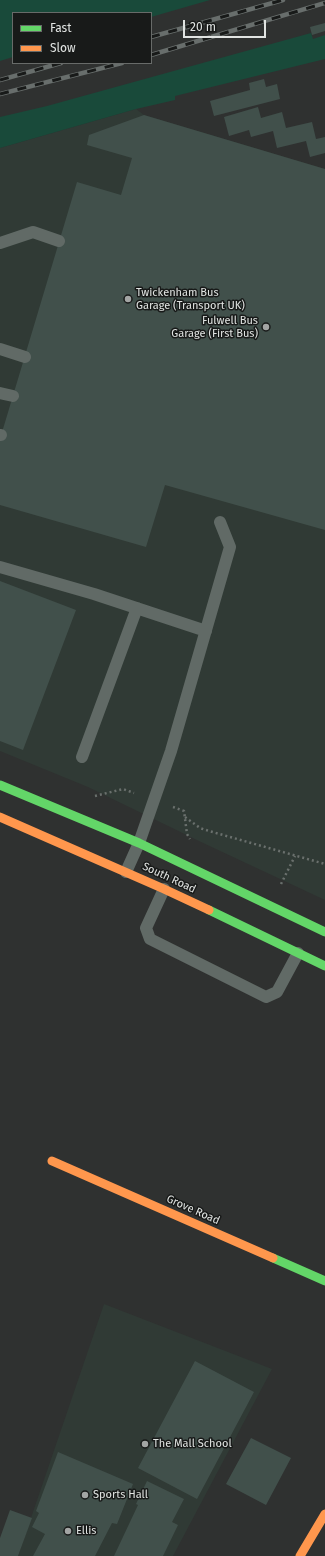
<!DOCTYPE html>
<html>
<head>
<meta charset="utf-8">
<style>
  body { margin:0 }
  #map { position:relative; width:325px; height:1556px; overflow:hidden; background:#2f3130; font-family:"Fira Sans",sans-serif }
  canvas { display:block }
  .legend { position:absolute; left:12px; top:12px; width:140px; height:52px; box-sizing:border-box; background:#181a19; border:1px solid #686b69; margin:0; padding:5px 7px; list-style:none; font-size:12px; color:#e1e4e2 }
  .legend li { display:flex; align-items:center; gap:8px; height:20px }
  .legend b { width:20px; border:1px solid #686b69 }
  .scale { position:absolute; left:183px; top:20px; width:83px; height:18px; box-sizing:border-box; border:2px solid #e1e4e2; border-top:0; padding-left:5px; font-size:12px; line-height:14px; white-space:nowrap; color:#e1e4e2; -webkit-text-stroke:3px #181a19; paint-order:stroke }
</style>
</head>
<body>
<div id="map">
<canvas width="325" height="1556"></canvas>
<ul class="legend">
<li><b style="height:5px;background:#63d668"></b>Fast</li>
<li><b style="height:5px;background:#ff974d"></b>Slow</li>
</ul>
<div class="scale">20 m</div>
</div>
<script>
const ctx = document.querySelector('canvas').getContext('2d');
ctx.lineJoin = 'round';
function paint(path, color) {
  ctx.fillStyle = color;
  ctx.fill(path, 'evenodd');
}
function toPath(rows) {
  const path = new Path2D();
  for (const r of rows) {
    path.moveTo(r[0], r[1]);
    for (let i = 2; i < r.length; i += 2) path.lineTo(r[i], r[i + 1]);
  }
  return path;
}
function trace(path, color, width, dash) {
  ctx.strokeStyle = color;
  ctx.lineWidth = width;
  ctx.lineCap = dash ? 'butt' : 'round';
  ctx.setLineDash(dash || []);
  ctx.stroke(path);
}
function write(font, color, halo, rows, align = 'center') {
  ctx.font = font + ' "Fira Sans",sans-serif';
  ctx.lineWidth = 3;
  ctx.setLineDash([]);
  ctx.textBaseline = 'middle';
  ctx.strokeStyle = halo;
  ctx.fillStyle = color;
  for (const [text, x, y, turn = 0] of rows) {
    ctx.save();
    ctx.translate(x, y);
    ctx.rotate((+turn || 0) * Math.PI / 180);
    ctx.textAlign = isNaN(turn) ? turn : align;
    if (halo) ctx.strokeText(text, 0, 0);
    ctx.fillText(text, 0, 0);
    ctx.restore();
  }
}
const built = toPath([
  [136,109,144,115,325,169,325,900,201,842,88,787,0,751,0,148],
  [104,1304,272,1369,173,1556,18,1556]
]);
const green = toPath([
  [0,0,210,0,151,17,151,13,13,13,13,57,0,61],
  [311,33,313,39,325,35,325,59,175,96,175,100,136,109,0,148,0,117,47,106]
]);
const building = toPath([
  [325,23,325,31,312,35,310,27],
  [264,79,266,87,277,84,280,99,214,116,210,101,250,90,249,83],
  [258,107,261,118,282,112,286,128,312,122,316,139,325,137,325,153,310,157,306,141,277,148,273,131,251,137,249,130,229,136,224,117],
  [144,115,325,169,325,530,165,485,146,547,0,505,0,439,77,182,121,195,132,158,87,145,89,135],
  [0,581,76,610,23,750,0,741],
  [195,1361,254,1392,197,1499,138,1468],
  [251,1438,291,1458,266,1505,226,1484],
  [58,1452,133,1484,117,1524,112,1523,95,1556,33,1556,45,1534,32,1527,39,1513,36,1511],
  [147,1481,184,1499,172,1522,178,1525,163,1556,114,1556,138,1505,136,1504],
  [10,1510,32,1518,18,1556,0,1556,0,1538]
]);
const path = toPath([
  [95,796,123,789,134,793],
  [173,807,184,811,187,834,190,839],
  [185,817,200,828,209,831,325,864],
  [281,884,295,856]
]);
const lane = toPath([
  [0,243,33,232,59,241],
  [0,349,25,357],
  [0,393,13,396],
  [0,435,1,435],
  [0,567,94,594,206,631],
  [82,757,137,608],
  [126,872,139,843,171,751,230,547,220,522],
  [164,889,146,928,150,939,266,997,277,992,298,953]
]);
const fast = toPath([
  [0,785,139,843,325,932],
  [209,910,325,966],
  [273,1258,325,1281]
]);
const slow = toPath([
  [0,817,164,889,209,910],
  [52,1161,273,1258],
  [300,1556,325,1514]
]);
const rail = toPath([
  [151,37,283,0],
  [151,55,325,3],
  [0,80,61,63],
  [0,94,122,63]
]);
const markers = [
  [128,299,4,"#a3a5a4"],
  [266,327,4,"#a3a5a4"],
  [145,1444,4,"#a3a5a4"],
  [85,1495,4,"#a3a5a4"],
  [68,1531,4,"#a3a5a4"]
];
const poiNames = [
  ["Twickenham Bus",136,293],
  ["Garage (Transport UK)",136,306],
  ["Fulwell Bus",258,321,"right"],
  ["Garage (First Bus)",258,334,"right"],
  ["The Mall School",153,1444],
  ["Sports Hall",93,1495],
  ["Ellis",76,1531]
];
const streetNames = [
  ["South Road",169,878,25],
  ["Grove Road",193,1210,24]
];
paint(built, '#303a35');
paint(green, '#194a3a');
paint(building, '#41504b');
trace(path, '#6a706d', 2.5, [2, 3]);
trace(lane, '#616a66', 12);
trace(fast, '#63d668', 9);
trace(slow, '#ff974d', 9);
trace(rail, '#686e6c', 4.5);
trace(rail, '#181a19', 3, [9]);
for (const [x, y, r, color] of markers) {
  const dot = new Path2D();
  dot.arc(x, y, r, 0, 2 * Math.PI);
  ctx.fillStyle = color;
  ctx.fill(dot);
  trace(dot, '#181a19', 1.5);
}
write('11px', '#e1e4e2', '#181a19', poiNames, 'left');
write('11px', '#e1e4e2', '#181a19', streetNames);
</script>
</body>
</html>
